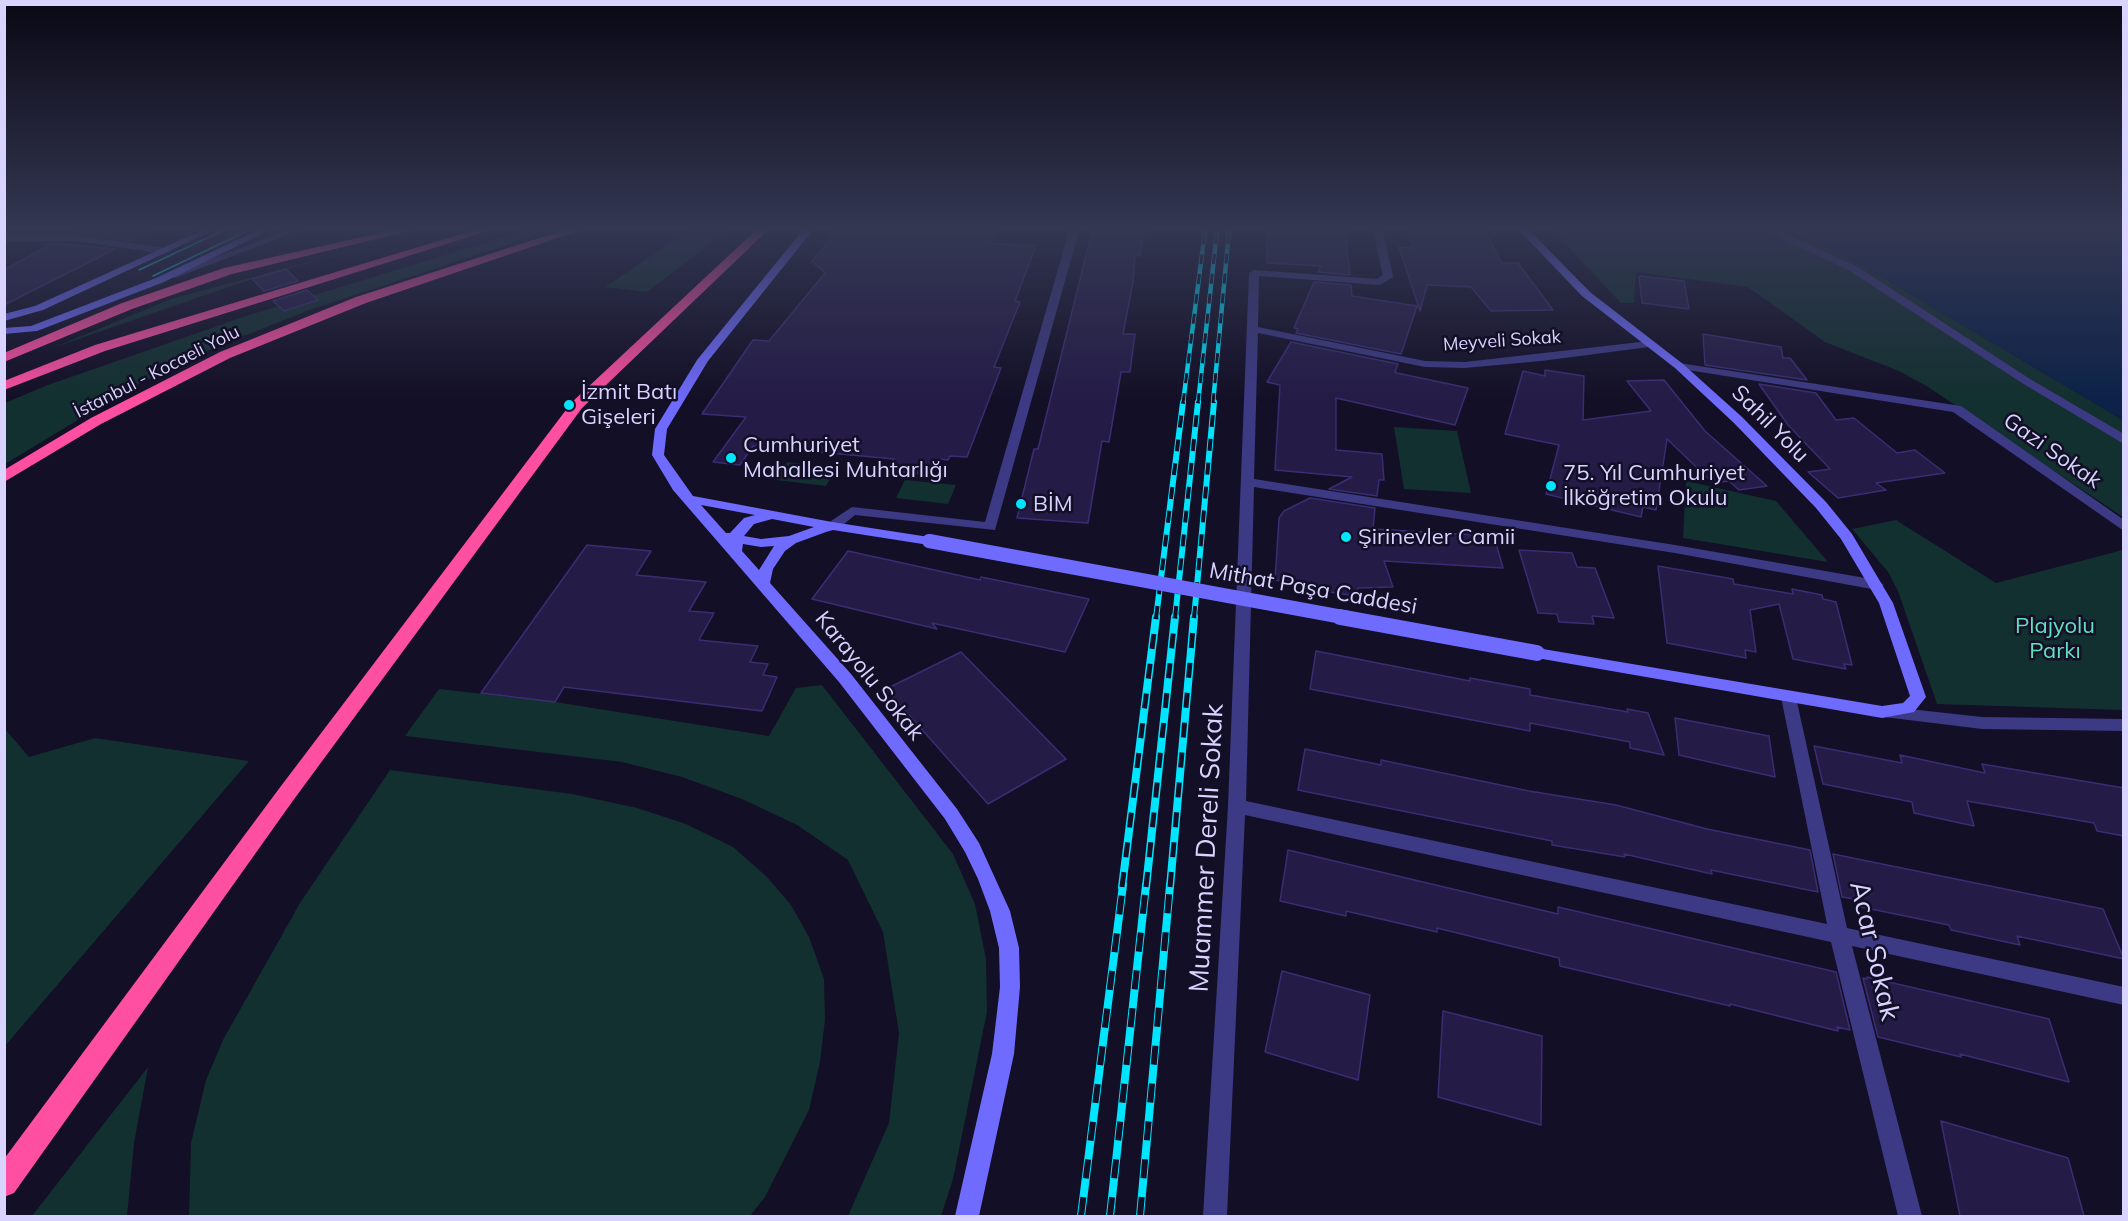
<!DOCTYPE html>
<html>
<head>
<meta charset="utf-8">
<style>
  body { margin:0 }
  #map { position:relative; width:2128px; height:1221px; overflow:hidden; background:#130f26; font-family:Mulish,sans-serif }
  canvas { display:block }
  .frame { position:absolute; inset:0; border:6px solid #d9d4ff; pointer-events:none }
</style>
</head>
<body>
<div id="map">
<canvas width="2128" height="1221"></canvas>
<div class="frame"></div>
</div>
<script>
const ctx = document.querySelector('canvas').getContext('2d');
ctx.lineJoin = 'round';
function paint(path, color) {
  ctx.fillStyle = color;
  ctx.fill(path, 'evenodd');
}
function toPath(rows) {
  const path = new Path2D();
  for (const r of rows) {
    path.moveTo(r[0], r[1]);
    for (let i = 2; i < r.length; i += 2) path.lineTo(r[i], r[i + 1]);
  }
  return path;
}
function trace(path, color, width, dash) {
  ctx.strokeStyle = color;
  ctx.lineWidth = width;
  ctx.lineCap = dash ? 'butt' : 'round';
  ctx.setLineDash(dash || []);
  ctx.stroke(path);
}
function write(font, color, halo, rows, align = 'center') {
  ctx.font = font + ' Mulish,sans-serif';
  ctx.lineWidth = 5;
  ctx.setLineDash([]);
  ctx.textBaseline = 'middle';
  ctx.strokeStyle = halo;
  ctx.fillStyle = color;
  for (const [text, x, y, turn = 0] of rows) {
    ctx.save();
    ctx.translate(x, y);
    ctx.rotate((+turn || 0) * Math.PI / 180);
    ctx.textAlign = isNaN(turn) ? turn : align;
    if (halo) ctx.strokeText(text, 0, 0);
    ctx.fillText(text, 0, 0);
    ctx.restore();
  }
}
const green = toPath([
  [524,231,549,231,312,309,211,349,131,388,5,464,5,403,48,385,249,315],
  [688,231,726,231,647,292,605,287],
  [1553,231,1785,231,1843,254,2123,420,2123,517,1928,387,1899,371,1825,342,1748,287,1636,272,1634,303,1621,303],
  [354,250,252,279,55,347,171,299],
  [1394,427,1457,431,1471,493,1404,489],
  [787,462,836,468,826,486,776,480],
  [905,480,956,485,948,504,896,498],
  [1686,481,1776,501,1828,562,1683,538],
  [1896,520,1996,583,2123,550,2123,710,1937,704,1898,591,1888,572,1852,529],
  [822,685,953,854,975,904,986,959,987,1012,953,1179,941,1216,848,1216,889,1123,899,1033,883,932,848,860,797,825,742,799,682,777,622,762,405,736,439,689,555,702,769,736,796,688],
  [5,729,29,757,95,738,249,761,5,1046],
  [390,770,572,794,637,808,686,824,733,847,767,877,791,905,809,937,824,979,825,1020,820,1062,809,1110,765,1197,750,1216,189,1216,191,1143,206,1080,223,1040,300,903],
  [148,1067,134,1143,127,1216,32,1216]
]);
const water = toPath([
  [1785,231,2123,231,2123,420,1843,254]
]);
const building = toPath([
  [75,231,150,231,131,241,72,233,75,231],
  [838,231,998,231,988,243,1036,246,1015,301,1020,302,994,367,1001,368,967,457,950,456,948,460,940,459,937,467,921,466,917,474,888,472,894,459,753,446,740,465,713,462,746,417,702,414,753,340,769,341,825,273,812,261,838,231],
  [1092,231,1144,231,1140,256,1135,255,1133,282,1123,334,1135,334,1130,372,1121,372,1109,442,1102,441,1088,523,1017,518,1034,449,1038,449,1092,231],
  [1267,231,1345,231,1350,275,1318,272,1321,266,1267,263,1267,231],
  [1408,231,1485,231,1502,263,1518,263,1553,310,1491,311,1471,287,1427,285,1420,311,1399,247,1414,248,1408,231],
  [53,243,115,249,4,305,4,270,53,243],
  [286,269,298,281,264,291,252,279,286,269],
  [1639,276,1684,281,1689,309,1642,303,1639,276],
  [1314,282,1351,285,1352,296,1417,306,1401,354,1296,333,1298,329,1294,328,1314,282],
  [307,290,318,300,284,311,273,301,307,290],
  [1703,334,1781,347,1783,358,1790,358,1807,380,1705,365,1703,334],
  [1291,342,1398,364,1395,372,1397,373,1468,388,1455,425,1336,398,1336,450,1382,454,1384,480,1379,480,1377,496,1329,489,1352,477,1275,470,1280,385,1267,382,1291,342],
  [1545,370,1584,376,1583,420,1651,411,1627,381,1664,380,1705,431,1767,486,1739,490,1729,481,1713,483,1667,439,1656,510,1643,507,1641,517,1546,494,1559,445,1505,434,1523,371,1545,376,1545,370],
  [1759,384,1816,393,1836,420,1854,418,1897,453,1915,450,1945,473,1876,483,1886,490,1838,498,1808,472,1830,469,1788,425,1759,384],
  [1310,498,1375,508,1373,529,1494,536,1503,568,1384,561,1393,587,1358,588,1355,596,1330,592,1329,588,1275,580,1279,518,1284,511,1310,498],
  [587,545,651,551,636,575,706,582,689,611,714,613,699,640,758,646,750,662,768,664,763,675,777,677,762,711,564,687,555,702,481,693,587,545],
  [1519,550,1572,553,1577,567,1595,568,1614,618,1592,616,1594,624,1559,622,1557,614,1538,613,1519,550],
  [848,551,980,580,981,577,1089,599,1065,652,932,623,937,629,812,599,848,551],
  [1658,566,1733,579,1734,584,1793,594,1792,589,1822,595,1823,599,1836,602,1852,665,1844,664,1846,669,1793,659,1779,604,1750,610,1756,652,1745,650,1746,658,1667,643,1658,566],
  [1316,651,1470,681,1470,678,1530,689,1530,695,1628,712,1627,709,1648,713,1664,755,1630,748,1630,742,1530,723,1530,731,1310,689,1316,651],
  [961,652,1066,759,988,804,886,689,961,652],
  [1675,718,1769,736,1775,777,1679,755,1675,718],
  [1814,746,1902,763,1900,755,1985,773,1982,764,2124,788,2124,836,2097,831,2094,823,1967,801,1974,826,1914,813,1912,802,1823,784,1814,746],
  [1305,749,1381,765,1381,760,1529,791,1616,805,1707,829,1810,850,1818,892,1711,870,1712,874,1624,854,1625,857,1552,845,1552,841,1298,790,1305,749],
  [1288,850,1558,914,1558,907,1836,972,1850,1030,1837,1027,1838,1031,1730,1004,1730,1006,1560,966,1559,958,1437,928,1437,932,1346,911,1346,916,1280,901,1288,850],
  [1833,854,2103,909,2124,959,2017,936,2020,945,1951,930,1949,925,1856,906,1854,899,1842,897,1833,854],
  [1282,971,1370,995,1358,1080,1265,1052,1282,971],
  [1867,977,2049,1019,2069,1082,1960,1054,1961,1057,1878,1037,1863,978,1867,979,1867,977],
  [1443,1011,1542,1036,1541,1125,1438,1097,1443,1011],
  [1941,1121,2068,1158,2084,1216,1960,1216,1941,1121]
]);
const street = toPath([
  [285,231,298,231,175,278,166,276,285,231],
  [1069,231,1079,231,995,530,855,515,838,529,828,529,826,526,828,523,852,507,985,522,1069,231],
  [1373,231,1383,231,1393,276,1392,278,1379,285,1259,276,1258,327,1425,361,1465,362,1649,341,1655,344,1649,347,1541,361,1465,368,1425,367,1258,333,1254,479,1675,545,1877,580,1884,585,1877,590,1675,553,1254,487,1246,801,1827,924,1781,697,1783,693,1795,693,1847,928,2124,987,2124,1005,1852,946,1922,1216,1898,1216,1831,942,1245,815,1227,1216,1203,1216,1228,806,1249,273,1254,270,1377,279,1383,275,1373,231],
  [1766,231,1778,231,1858,267,2030,379,2124,434,2124,444,2022,383,1850,271,1766,231],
  [4,235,75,235,165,248,170,251,165,254,75,241,4,241,4,235],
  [1679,363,1961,406,2124,520,2124,531,1953,412,1675,368,1675,364,1679,363],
  [1882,706,1982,717,2124,719,2124,731,1982,729,1876,716,1874,712,1876,708,1882,706]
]);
const secondary = toPath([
  [200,231,212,231,43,310,4,321,4,314,35,306,200,231],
  [256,231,268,231,164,282,37,331,4,334,4,328,31,326,156,278,256,231],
  [802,231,812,231,708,361,667,429,664,455,693,496,832,522,929,537,936,541,929,545,833,530,826,532,796,543,785,551,773,569,770,583,851,674,957,809,979,843,1010,911,1019,948,1020,987,1014,1054,979,1216,955,1216,992,1054,1000,987,999,948,990,911,978,879,965,852,945,819,839,682,673,490,652,455,655,429,697,360,802,231],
  [701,505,755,515,744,518,730,533,726,533,701,505],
  [772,519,814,527,789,536,761,539,744,536,754,524,772,519],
  [743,544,761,547,774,546,759,570,742,551,743,544],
  [1520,231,1530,231,1590,292,1683,364,1742,417,1826,502,1852,534,1893,603,1926,697,1914,712,1882,718,1531,657,1529,653,1537,648,1882,706,1903,703,1910,696,1879,603,1841,539,1816,508,1734,423,1675,368,1582,296,1520,231]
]);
const highway = toPath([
  [389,231,409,231,232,274,132,309,4,362,4,353,122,303,224,268,389,231],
  [471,231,488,231,105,351,4,390,4,381,95,345,471,231],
  [561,231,578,231,366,303,230,358,101,424,4,482,4,470,91,418,220,352,356,297,561,231],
  [755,231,767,231,582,408,292,802,14,1193,4,1197,4,1159,278,790,572,402,755,231]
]);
const tram = toPath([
  [139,270,222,231],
  [153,276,247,231]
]);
const railFar3 = toPath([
  [1183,403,1205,231],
  [1198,403,1217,231],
  [1213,403,1229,231]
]);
const railFar2 = toPath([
  [1156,618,1183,402],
  [1175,618,1198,402],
  [1194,618,1214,402]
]);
const railFar1 = toPath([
  [1122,887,1156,617],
  [1146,887,1175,617],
  [1170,887,1194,617]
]);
const rail = toPath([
  [1081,1216,1123,885],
  [1110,1216,1146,885],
  [1140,1216,1170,885]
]);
const secondaryBridgeFar1 = toPath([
  [929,541,1348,618]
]);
const secondaryBridge = toPath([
  [1340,617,1537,653]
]);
const markers = [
  [569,405,6,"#00e5ff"],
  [731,458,6,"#00e5ff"],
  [1551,486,6,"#00e5ff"],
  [1021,504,6,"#00e5ff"],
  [1346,537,6,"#00e5ff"]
];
const farStreetnames = [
  ["Meyveli Sokak",1502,341,-4],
  ["İstanbul - Kocaeli Yolu",157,372,-27]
];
const poiNames = [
  ["İzmit Batı",581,392],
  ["Gişeleri",581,417],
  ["Cumhuriyet",743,445],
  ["Mahallesi Muhtarlığı",743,470],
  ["75. Yıl Cumhuriyet",1563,473],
  ["İlköğretim Okulu",1563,498],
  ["BİM",1033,504],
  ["Şirinevler Camii",1358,537]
];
const streetNames = [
  ["Sahil Yolu",1770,424,45],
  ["Gazi Sokak",2052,451,35],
  ["Mithat Paşa Caddesi",1313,589,10],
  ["Karayolu Sokak",869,676,51]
];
const parkNames = [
  ["Plajyolu",2055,626],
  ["Parkı",2055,651]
];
const nearStreetnames = [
  ["Muammer Dereli Sokak",1207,848,-87],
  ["Acar Sokak",1874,951,77]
];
paint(green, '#12302f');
paint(water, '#0c2248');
paint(building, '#241b47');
trace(building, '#3b2d73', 1.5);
paint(street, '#3d3a85');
paint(secondary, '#6f6bff');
paint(highway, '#ff4fa3');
trace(tram, '#00e5ff', 1.5);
trace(railFar3, '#00e5ff', 4.5);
trace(railFar2, '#00e5ff', 6);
trace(railFar1, '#00e5ff', 8);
trace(rail, '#00e5ff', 8);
trace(railFar3, '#130f26', 3, [10]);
trace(railFar2, '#130f26', 4, [12]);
trace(railFar1, '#130f26', 5, [15]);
trace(rail, '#130f26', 6, [19]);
trace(secondaryBridgeFar1, '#6f6bff', 14);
trace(secondaryBridge, '#6f6bff', 16);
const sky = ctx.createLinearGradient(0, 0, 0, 402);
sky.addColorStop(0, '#0a0815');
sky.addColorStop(0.57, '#333752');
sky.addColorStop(1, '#33375200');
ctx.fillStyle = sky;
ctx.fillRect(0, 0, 2128, 402);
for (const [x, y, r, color] of markers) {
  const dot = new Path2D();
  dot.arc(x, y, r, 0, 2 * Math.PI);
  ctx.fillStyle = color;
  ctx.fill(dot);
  trace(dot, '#130f26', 2);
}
write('18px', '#d9d4ff', '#130f26', farStreetnames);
write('22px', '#d9d4ff', '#130f26', poiNames, 'left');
write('22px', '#d9d4ff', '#130f26', streetNames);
write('22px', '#5fe0c0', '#130f26', parkNames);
write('27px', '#d9d4ff', '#130f26', nearStreetnames);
</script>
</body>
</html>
